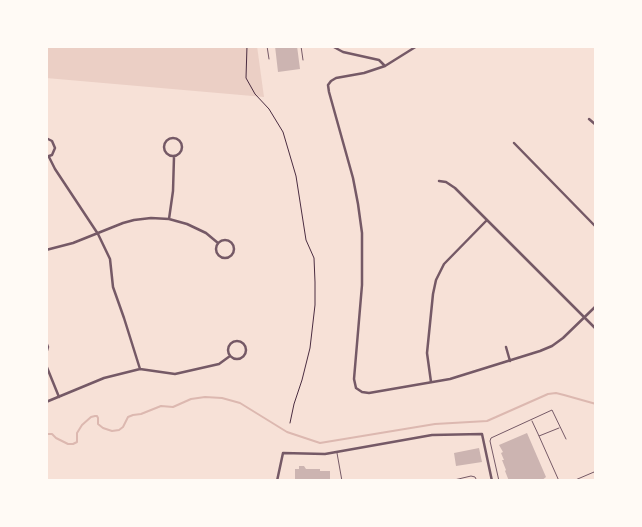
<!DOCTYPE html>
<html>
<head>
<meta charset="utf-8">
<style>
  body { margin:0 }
  #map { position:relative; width:642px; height:527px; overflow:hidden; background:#f7e1d7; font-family:"DM Sans",sans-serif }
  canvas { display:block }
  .frame { position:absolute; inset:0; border:48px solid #fffaf5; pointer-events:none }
</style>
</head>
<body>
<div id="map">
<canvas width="642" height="527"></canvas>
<div class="frame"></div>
</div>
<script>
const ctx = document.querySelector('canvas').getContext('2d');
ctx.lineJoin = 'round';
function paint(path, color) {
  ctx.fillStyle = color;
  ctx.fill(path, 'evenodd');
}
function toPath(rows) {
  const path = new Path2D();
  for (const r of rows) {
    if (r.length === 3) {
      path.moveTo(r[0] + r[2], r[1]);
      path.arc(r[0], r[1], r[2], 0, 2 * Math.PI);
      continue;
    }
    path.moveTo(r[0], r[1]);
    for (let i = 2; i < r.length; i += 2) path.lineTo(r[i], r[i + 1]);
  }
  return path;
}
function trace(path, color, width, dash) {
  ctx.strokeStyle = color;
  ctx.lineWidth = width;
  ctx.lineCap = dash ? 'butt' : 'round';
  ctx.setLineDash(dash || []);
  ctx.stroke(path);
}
const green = toPath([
  [46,46,257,46,264,97,46,78]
]);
const stream = toPath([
  [46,434,52,434,56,438,68,444,73,444,77,442,77,433,82,425,91,417,95,416,97,416,98,418,98,424,103,428,112,431,119,430,123,427,128,417,133,415,141,414,161,406,173,407,191,399,205,397,222,398,240,403,287,432,320,443,435,424,487,421,548,394,556,393,564,395,596,404]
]);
const building = toPath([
  [275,46,297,46,300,69,278,72],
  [527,433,546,477,541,481,509,481,505,471,506,470,502,460,504,460,501,453,503,452,499,445],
  [479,448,482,462,456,466,454,453],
  [299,466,304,466,306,469,320,469,320,471,330,471,330,481,295,481,295,469,299,469]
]);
const path = toPath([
  [247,46,246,78,255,94,269,109,283,132,296,176,306,240,314,258,315,282,315,305,310,348,302,380,294,404,290,423]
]);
const service = toPath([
  [267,46,269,59],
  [301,46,303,60],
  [532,421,539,436,559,428],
  [539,436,559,481],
  [337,453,342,481],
  [450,481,471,476,475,477,477,481],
  [499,481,490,441,491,438,552,410,566,439],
  [573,481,594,472,596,476]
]);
const minor = toPath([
  [332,46,343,52,379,60,385,66],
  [417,46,385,66,364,73,336,78,331,81,328,85,329,92,353,178,358,204,362,233,362,285,354,379,356,388,362,392,369,393,450,379,540,351,552,346,563,338,596,306],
  [589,119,596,125],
  [173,147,9],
  [46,138,52,141,55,148,52,155,46,157],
  [514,143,596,227],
  [49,157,55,169,98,234,110,259,113,287,124,318,140,369],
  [439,181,446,182,455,188,596,329],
  [169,219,173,191,174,157],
  [225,249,9],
  [46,250,73,243,123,223,134,220,151,218,169,219,187,224,206,233,218,243],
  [237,350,9],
  [46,342,48,347,46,354],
  [506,347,510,361],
  [46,365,59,397],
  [431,382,427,353,433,294,436,280,444,264,487,220],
  [46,402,104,378,140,369,175,374,219,364,230,356],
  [277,481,283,453,325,454,432,435,482,434,492,481]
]);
paint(green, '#ebcfc5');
trace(stream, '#dcb8b0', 2);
paint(building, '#ccb4b1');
trace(path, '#4a2c40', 1);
trace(service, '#755966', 1);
trace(minor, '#755966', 2.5);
</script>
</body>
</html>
